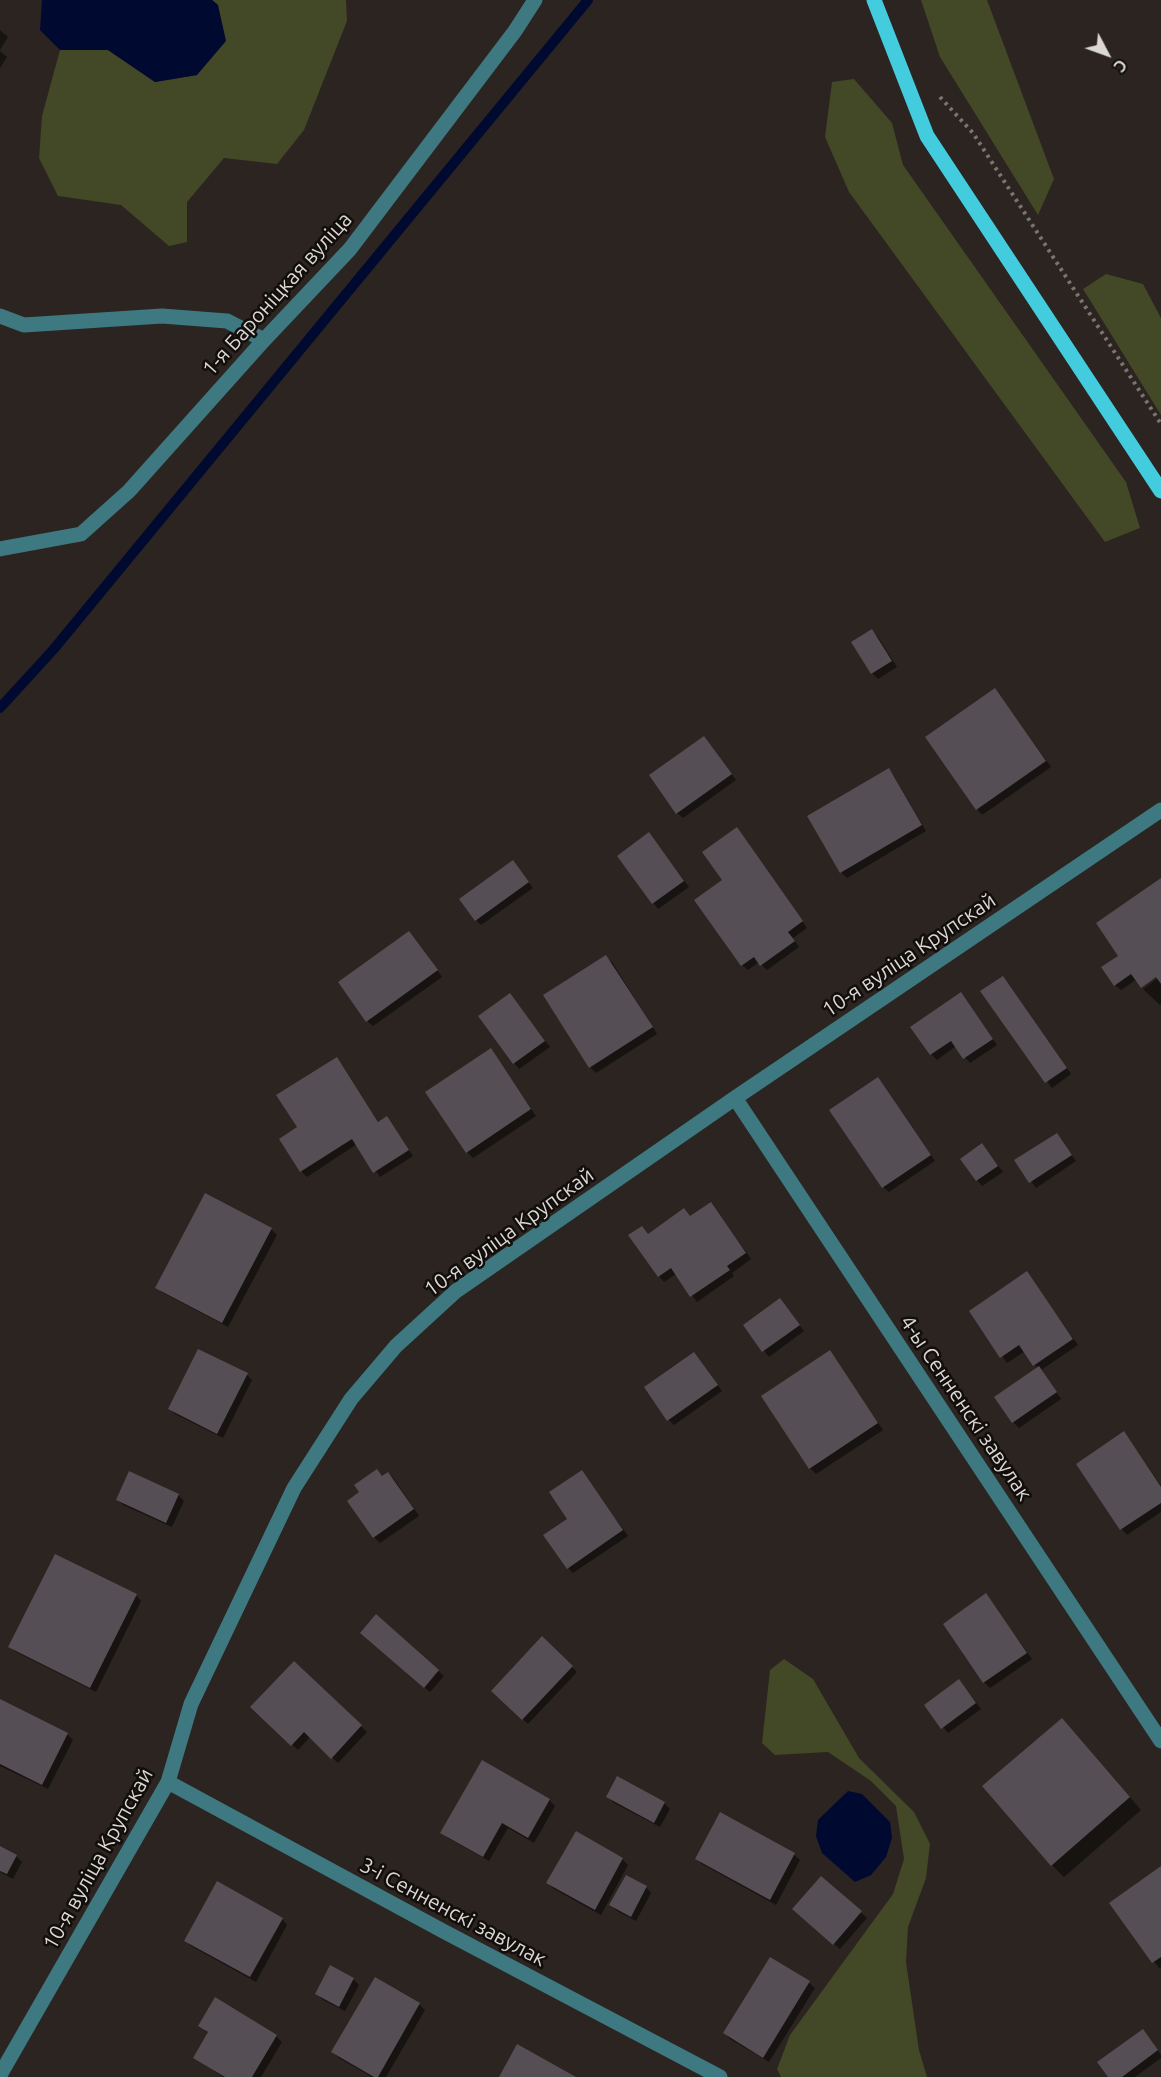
<!DOCTYPE html>
<html>
<head>
<meta charset="utf-8">
<style>
  body { margin:0 }
  #map { position:relative; width:1161px; height:2077px; overflow:hidden; background:#2b2420; font-family:Ubuntu,sans-serif }
  canvas { display:block }
  .north { position:absolute; left:1077px; top:24px; width:60px; height:60px; -webkit-text-stroke:4px #110e0c; paint-order:stroke; rotate:131deg; font-size:16px; font-weight:700; line-height:24px; text-align:center; color:#dbd7d4 }
  .north::after { content:''; display:block; margin:auto; width:21px; height:27px; background:#dbd7d4; clip-path:polygon(50% 0,100% 100%,50% 72%,0 100%) }
</style>
</head>
<body>
<div id="map">
<canvas width="1161" height="2077"></canvas>
<div class="north">С</div>
</div>
<script>
const ctx = document.querySelector('canvas').getContext('2d');
ctx.lineJoin = 'round';
function paint(path, color) {
  ctx.fillStyle = color;
  ctx.fill(path, 'evenodd');
}
function toPath(rows) {
  const path = new Path2D();
  for (const r of rows) {
    path.moveTo(r[0], r[1]);
    for (let i = 2; i < r.length; i += 2) path.lineTo(r[i], r[i + 1]);
  }
  return path;
}
function trace(path, color, width, dash) {
  ctx.strokeStyle = color;
  ctx.lineWidth = width;
  ctx.lineCap = dash ? 'butt' : 'round';
  ctx.setLineDash(dash || []);
  ctx.stroke(path);
}
function write(font, color, halo, rows, align = 'center') {
  ctx.font = font + ' Ubuntu,sans-serif';
  ctx.lineWidth = 5;
  ctx.setLineDash([]);
  ctx.textBaseline = 'middle';
  ctx.strokeStyle = halo;
  ctx.fillStyle = color;
  for (const [text, x, y, turn = 0] of rows) {
    ctx.save();
    ctx.translate(x, y);
    ctx.rotate((+turn || 0) * Math.PI / 180);
    ctx.textAlign = isNaN(turn) ? turn : align;
    if (halo) ctx.strokeText(text, 0, 0);
    ctx.fillText(text, 0, 0);
    ctx.restore();
  }
}
const green = toPath([
  [212,0,346,0,347,21,304,130,277,164,224,158,187,202,187,242,169,246,121,205,58,196,39,158,42,116,60,50,108,50,155,82,197,75,218,5],
  [921,0,987,0,1054,179,1038,215,940,57],
  [854,79,892,123,903,165,1126,482,1140,528,1105,542,849,192,825,137,832,82],
  [1106,274,1143,284,1161,318,1161,415,1083,289],
  [784,1659,813,1679,859,1758,914,1812,930,1844,926,1878,908,1927,906,1962,919,2050,927,2077,781,2077,777,2069,790,2035,893,1894,904,1859,896,1806,871,1781,828,1752,775,1755,762,1743,770,1670]
]);
const water = toPath([
  [42,0,212,0,218,5,226,41,197,75,155,82,108,50,60,50,40,30],
  [848,1791,862,1794,890,1822,892,1838,886,1857,871,1875,855,1882,822,1853,816,1836,818,1820]
]);
const shadow = toPath([
  [0,30,8,37,0,50],
  [0,51,7,57,0,68],
  [872,631,878,637,897,667,878,679,872,673,853,643],
  [1000,696,1051,767,982,815,977,809],
  [704,738,736,780,683,818,677,813],
  [889,770,894,776,926,831,847,878,841,872,809,817],
  [649,834,689,887,658,909,619,856],
  [742,835,807,928,793,938,799,947,767,970,759,962,748,970,742,965,724,881],
  [518,868,533,888,481,925,476,920],
  [1161,880,1161,1004,1160,1005,1143,989,1158,978,1157,975,1137,979,1121,990,1115,985,1120,956],
  [414,938,442,977,373,1026,367,1021],
  [606,957,612,962,657,1034,596,1073,590,1067,545,996],
  [1008,983,1071,1074,1052,1088,982,992],
  [510,995,550,1047,519,1069,514,1063],
  [966,1000,997,1045,970,1063,956,1046,937,1060,931,1054],
  [491,1050,536,1116,473,1158,467,1152],
  [336,1059,342,1065,379,1123,387,1118,413,1156,380,1177,357,1144,307,1177,301,1171,299,1128],
  [883,1085,935,1161,889,1192,883,1187],
  [1057,1135,1076,1161,1036,1188,1016,1161],
  [982,1145,1003,1172,982,1186,977,1180],
  [711,1204,751,1259,732,1273,734,1276,697,1302,676,1274,664,1282,659,1276,649,1235,691,1217],
  [271,1229,277,1235,228,1327,163,1293,157,1288],
  [1027,1273,1078,1345,1041,1370,1061,1399,1019,1428,1013,1422,1038,1369,1025,1351,1007,1363,971,1311],
  [780,1300,804,1331,769,1357,745,1326],
  [829,1352,883,1430,816,1474,810,1468],
  [694,1353,722,1391,674,1425,669,1420],
  [247,1375,252,1380,223,1438,175,1414,170,1409],
  [1129,1439,1161,1486,1161,1512,1127,1535,1122,1529],
  [377,1471,383,1477,388,1474,394,1479,419,1516,380,1543,374,1537,361,1493],
  [582,1472,628,1536,573,1573,568,1568,569,1519],
  [178,1495,184,1501,172,1527,123,1505,118,1500],
  [136,1595,141,1601,96,1692,16,1652,10,1647],
  [986,1595,1032,1659,990,1688,984,1682],
  [376,1617,444,1676,430,1692,368,1638],
  [542,1638,577,1672,528,1724,493,1691],
  [294,1663,367,1732,338,1763,310,1737,298,1750,252,1707],
  [964,1687,981,1709,948,1733,926,1706],
  [0,1701,67,1734,73,1740,48,1789,0,1766],
  [1074,1732,1141,1810,1064,1877,1052,1865],
  [482,1762,549,1800,555,1806,534,1843,508,1828,489,1861,448,1838,442,1832],
  [608,1797,664,1803,670,1809,660,1827,614,1803],
  [721,1814,794,1855,800,1860,776,1905,702,1864,697,1859],
  [576,1833,622,1859,628,1865,601,1915,554,1889,548,1883],
  [0,1848,16,1856,22,1862,13,1879,0,1872],
  [1161,1868,1161,1967,1159,1968,1111,1903],
  [822,1878,867,1918,840,1949,800,1915],
  [646,1887,651,1893,636,1921,617,1911,611,1905],
  [282,1919,287,1925,256,1982,191,1946,185,1940],
  [770,1959,809,1983,815,1988,769,2062,730,2039,725,2033],
  [353,1979,359,1985,345,2011,323,2000,317,1994],
  [376,1979,419,2004,425,2010,386,2077,372,2077,339,2058,333,2052],
  [215,1999,276,2036,282,2042,261,2077,223,2077,195,2057,209,2034,200,2026],
  [1148,2036,1161,2055,1161,2058,1135,2077,1110,2077]
]);
const stream = toPath([
  [0,708,53,650,588,0]
]);
const building = toPath([
  [872,629,892,661,871,674,851,642],
  [995,688,1046,761,976,810,925,737],
  [704,736,732,774,676,814,649,775],
  [889,768,922,825,840,873,807,816],
  [737,827,803,921,788,932,795,941,760,966,754,957,741,966,694,900,722,880,702,852],
  [649,832,684,881,652,904,617,856],
  [513,860,529,882,475,921,459,899],
  [1161,878,1161,984,1156,977,1141,988,1131,974,1114,986,1101,967,1118,956,1096,923],
  [409,931,438,970,366,1022,338,982],
  [606,955,653,1027,589,1068,543,995],
  [1003,976,1067,1068,1045,1083,980,991],
  [961,992,993,1039,963,1059,951,1041,930,1055,910,1027],
  [510,993,545,1041,513,1064,478,1016],
  [491,1048,531,1109,466,1153,425,1092],
  [337,1057,378,1122,387,1116,409,1150,373,1173,352,1139,300,1172,279,1139,297,1127,276,1095],
  [878,1077,931,1155,882,1188,829,1110],
  [1057,1133,1072,1155,1029,1183,1014,1160],
  [982,1143,998,1166,976,1181,960,1159],
  [205,1193,272,1228,222,1323,155,1288],
  [711,1202,746,1253,727,1266,730,1270,690,1297,671,1268,658,1277,628,1235,642,1226,648,1234,684,1208,690,1216],
  [1027,1271,1073,1339,1033,1366,1019,1345,1000,1358,969,1311],
  [780,1298,800,1325,762,1352,743,1325],
  [198,1349,248,1373,217,1434,168,1409],
  [830,1350,878,1423,809,1469,761,1396],
  [694,1352,718,1385,667,1421,644,1387],
  [1039,1366,1057,1392,1012,1423,994,1397],
  [1124,1431,1161,1487,1161,1503,1120,1530,1076,1464],
  [377,1469,382,1476,388,1472,414,1509,373,1538,347,1501,359,1492,354,1485],
  [582,1470,623,1530,567,1569,543,1535,567,1519,549,1492],
  [129,1471,179,1494,166,1523,116,1500],
  [55,1554,137,1594,90,1688,8,1647],
  [986,1593,1027,1653,983,1683,943,1624],
  [376,1614,439,1670,424,1688,360,1633],
  [542,1636,573,1666,522,1720,491,1691],
  [294,1661,362,1725,331,1759,304,1732,291,1746,250,1707],
  [959,1679,976,1703,941,1729,924,1705],
  [0,1699,68,1733,42,1785,0,1764],
  [1062,1718,1130,1797,1051,1866,982,1786],
  [482,1760,550,1799,528,1838,502,1823,483,1857,440,1833],
  [617,1776,665,1802,654,1823,606,1797],
  [720,1812,795,1853,770,1900,695,1859],
  [576,1831,623,1858,595,1910,546,1883],
  [0,1846,17,1855,7,1874,0,1871],
  [1161,1866,1161,1957,1152,1963,1109,1903],
  [626,1875,647,1886,631,1917,609,1905],
  [821,1876,862,1911,833,1945,792,1909],
  [217,1881,283,1918,250,1977,184,1941],
  [770,1957,810,1981,763,2058,723,2033],
  [330,1965,354,1978,339,2007,315,1994],
  [375,1977,420,2003,378,2077,374,2077,331,2052],
  [215,1997,277,2035,252,2077,225,2077,193,2058,208,2032,198,2026],
  [1143,2029,1158,2050,1122,2077,1108,2077,1097,2062],
  [517,2044,576,2077,499,2077]
]);
const path = toPath([
  [940,97,973,133,1161,424]
]);
const minor = toPath([
  [0,316,24,325,162,316,227,321,264,340],
  [0,549,81,534,129,491,264,340,350,249,515,31,535,0],
  [735,1098,1161,1741],
  [168,1782,443,1931,720,2077],
  [0,2075,168,1782,191,1704,294,1488,351,1399,396,1346,456,1291,735,1098,1161,810]
]);
const major = toPath([
  [874,0,927,136,1161,491]
]);
const streetNames = [
  ["1-я Бароніцкая вуліца",277,294,-48],
  ["10-я вуліца Крупскай",909,955,-34],
  ["10-я вуліца Крупскай",509,1232,-36],
  ["4-ы Сенненскі завулак",966,1408,56],
  ["10-я вуліца Крупскай",98,1859,-61],
  ["3-і Сенненскі завулак",453,1912,28]
];
paint(green, '#434826');
paint(water, '#00092f');
paint(shadow, '#0007');
trace(stream, '#00092f', 10);
paint(building, '#554f55');
trace(path, '#7b7572', 4, [3, 4.5]);
trace(minor, '#3e7880', 15);
trace(major, '#43ccdd', 15);
write('21px', '#dbd7d4', '#110e0c', streetNames);
</script>
</body>
</html>
